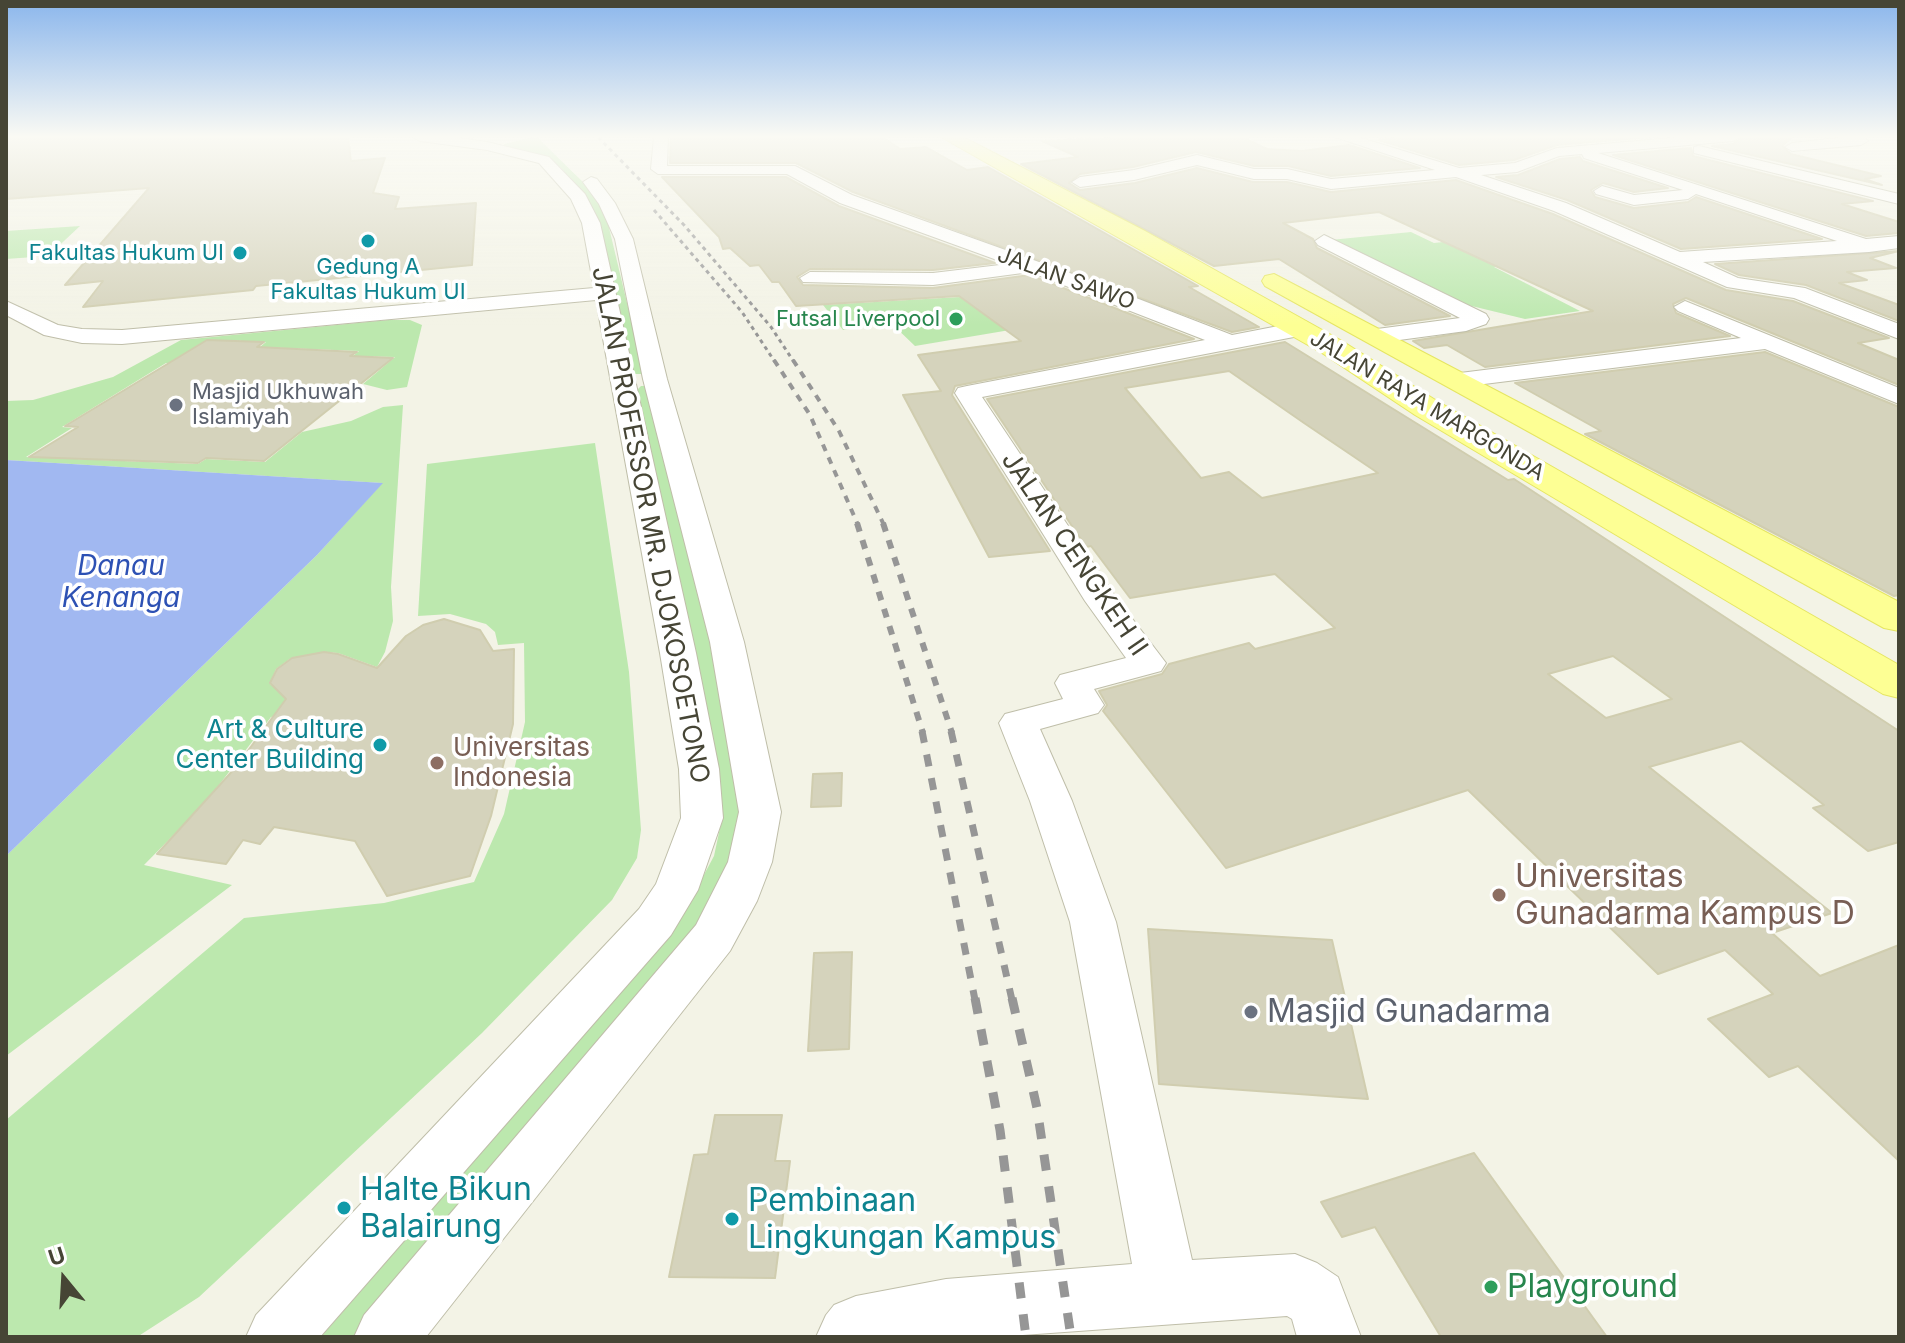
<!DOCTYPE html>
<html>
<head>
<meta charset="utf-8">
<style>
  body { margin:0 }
  #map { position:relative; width:1905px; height:1343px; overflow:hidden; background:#f3f3e6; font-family:Inter,sans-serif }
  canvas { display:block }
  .frame { position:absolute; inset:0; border:8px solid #464535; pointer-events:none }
  .north { position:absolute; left:24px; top:1239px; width:80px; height:80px; -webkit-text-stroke:6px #fff; paint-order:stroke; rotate:342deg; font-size:22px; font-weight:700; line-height:32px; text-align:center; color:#464535 }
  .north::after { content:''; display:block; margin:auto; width:28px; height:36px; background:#464535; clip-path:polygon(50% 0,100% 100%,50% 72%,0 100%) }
</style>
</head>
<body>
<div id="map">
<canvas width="1905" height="1343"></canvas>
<div class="frame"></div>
<div class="north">U</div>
</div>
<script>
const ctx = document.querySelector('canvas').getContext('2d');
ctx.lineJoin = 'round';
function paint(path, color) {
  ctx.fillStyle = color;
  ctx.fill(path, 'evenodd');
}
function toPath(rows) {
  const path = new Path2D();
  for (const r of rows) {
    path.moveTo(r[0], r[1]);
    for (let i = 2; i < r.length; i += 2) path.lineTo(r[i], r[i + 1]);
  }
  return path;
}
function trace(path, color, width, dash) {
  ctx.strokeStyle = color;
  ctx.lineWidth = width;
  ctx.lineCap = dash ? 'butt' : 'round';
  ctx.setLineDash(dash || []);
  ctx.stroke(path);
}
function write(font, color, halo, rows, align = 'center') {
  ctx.font = font + ' Inter,sans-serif';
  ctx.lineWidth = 7;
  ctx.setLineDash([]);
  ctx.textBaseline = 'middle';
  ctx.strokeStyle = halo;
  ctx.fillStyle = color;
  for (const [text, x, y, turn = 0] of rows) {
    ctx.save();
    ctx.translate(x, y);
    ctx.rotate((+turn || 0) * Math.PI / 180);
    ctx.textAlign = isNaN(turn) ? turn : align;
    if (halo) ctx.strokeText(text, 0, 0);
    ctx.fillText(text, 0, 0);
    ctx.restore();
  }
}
const green = toPath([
  [533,137,539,139,588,187,606,215,644,374,631,374,601,229,586,197,561,168,547,157,503,147,504,144],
  [80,226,48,256,6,259,6,231],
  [1542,231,1604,258,1494,267,1580,311,1525,319,1451,301,1320,241,1411,232,1434,243],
  [1058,287,1099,315,915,346,891,323,843,330,823,305,960,297],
  [388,320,410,320,422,325,407,387,387,390,363,384,395,357,353,356,359,351,260,347,266,342,221,340,182,364,166,363,62,427,72,428,26,457,198,464,206,459,265,462,302,432,351,421,383,407,403,405,391,587,393,621,385,652,377,667,338,653,324,652,291,658,276,669,270,684,291,699,282,715,271,717,206,802,144,865,232,885,6,1056,6,856,317,555,382,483,6,460,6,401,33,400,113,377,181,340],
  [641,386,647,386,711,646,742,812,719,899,356,1337,321,1337,676,927,714,856,723,814,637,390],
  [595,443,629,672,641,830,637,858,612,900,482,1033,199,1297,137,1337,6,1337,6,1120,244,918,384,903,474,882,504,814,525,722,524,643,498,645,495,632,486,624,450,614,418,616,427,464]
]);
const water = toPath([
  [6,460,383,483,317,555,6,856]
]);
const building = toPath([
  [6,137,348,137,351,161,385,158,373,193,399,197,395,209,476,203,472,265,256,286,253,290,83,307,103,281,65,285,149,188,6,199,6,137],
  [671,137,884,138,900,149,926,147,967,170,988,167,1198,286,1189,287,1259,327,1232,332,853,192,796,163,670,163,671,137],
  [1137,137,1242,137,1267,149,1302,151,1349,145,1420,168,1331,176,1288,166,1254,166,1196,152,1133,167,1080,174,1069,183,1080,190,1135,183,1197,168,1253,182,1287,182,1331,192,1456,180,1553,214,1726,290,1793,301,1889,338,1858,343,1899,360,1899,385,1686,298,1673,304,1676,313,1730,336,1485,367,1447,345,1424,348,1413,341,1593,311,1379,212,1283,223,1313,239,1317,248,1450,316,1385,325,1279,259,1214,266,1021,164,1078,157,1042,141,1137,137],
  [1402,137,1649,137,1557,145,1514,160,1459,165,1379,140,1402,137],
  [1743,137,1792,137,1782,146,1791,154,1881,176,1865,179,1882,185,1712,146,1733,144,1743,137],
  [1691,148,1693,156,1873,201,1842,204,1899,222,1899,233,1866,236,1613,155,1691,148],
  [1580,157,1583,161,1668,188,1634,192,1603,183,1591,190,1595,197,1634,208,1688,202,1696,197,1822,239,1681,249,1567,200,1496,177,1518,175,1560,159,1580,157],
  [662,177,786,177,839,206,995,263,933,270,810,269,797,277,803,285,933,288,1030,275,1194,339,955,386,952,395,1050,551,989,557,903,395,941,391,918,355,1021,341,959,296,796,306,779,282,772,282,759,265,750,266,730,248,723,249,719,237,662,177],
  [1899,251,1870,258,1896,268,1847,272,1867,280,1839,283,1899,305,1899,321,1806,285,1739,275,1715,264,1899,251],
  [207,340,264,342,257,347,357,352,350,356,393,358,264,461,206,458,198,463,29,457,78,427,65,426,207,340],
  [1285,342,1508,480,1514,479,1899,731,1899,842,1868,851,1813,808,1824,805,1741,741,1649,767,1832,913,1772,933,1820,976,1899,945,1899,1161,1798,1066,1769,1077,1708,1019,1773,994,1725,950,1658,974,1468,790,1226,868,1103,711,1107,705,1099,691,1162,674,1169,664,1249,643,1255,649,1335,628,1275,574,1130,598,1091,546,1086,547,987,399,1285,342],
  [1229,371,1304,423,1378,473,1262,498,1229,472,1201,478,1125,388,1229,371],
  [1613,656,1672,699,1606,718,1548,674,1613,656],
  [1765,352,1899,407,1899,595,1894,596,1585,434,1601,431,1515,383,1765,352],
  [444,619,480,630,493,651,514,649,513,724,491,816,470,876,387,896,355,841,274,827,260,844,243,840,226,864,157,854,236,767,286,699,270,683,277,669,292,658,324,652,338,654,377,668,406,636,423,625,444,619],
  [842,773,841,806,811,807,813,774,842,773],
  [1148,929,1332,940,1368,1099,1159,1084,1148,929],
  [852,952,849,1049,808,1051,814,953,852,952],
  [715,1115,782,1115,775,1161,790,1161,775,1278,669,1277,694,1155,708,1154,715,1115],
  [1474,1153,1607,1337,1441,1337,1375,1227,1342,1237,1321,1202,1474,1153]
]);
const minor = toPath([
  [413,137,452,137,487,142,549,157,585,194,600,223,696,653,719,769,723,818,698,890,671,935,320,1337,246,1337,256,1315,639,909,656,884,681,818,679,769,660,653,596,300,122,344,82,343,44,335,6,315,6,301,58,325,82,329,122,330,594,288,582,223,571,199,539,163,487,150,420,141,413,137],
  [654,137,668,137,667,166,795,166,852,195,1092,281,1232,335,1299,322,1310,329,1299,336,982,397,1115,596,1166,663,1161,671,1094,689,1104,705,1098,713,1040,729,1072,801,1116,922,1192,1260,1295,1254,1317,1263,1338,1277,1361,1337,1297,1337,1292,1319,1287,1316,995,1337,816,1337,826,1315,834,1305,856,1296,946,1279,1132,1264,1070,922,1030,801,999,723,1005,714,1063,699,1055,683,1060,675,1126,658,1085,601,955,393,958,388,967,386,1205,340,1030,272,933,285,803,282,800,278,810,272,933,273,1008,264,840,203,787,174,658,174,651,169,654,137],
  [1335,137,1358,137,1459,168,1515,163,1557,148,1683,137,1740,137,1733,141,1598,153,1866,239,1899,236,1899,248,1869,252,1703,262,1738,278,1805,288,1899,324,1899,339,1794,298,1727,287,1554,211,1456,177,1331,189,1287,179,1254,179,1197,165,1134,180,1080,187,1072,182,1080,177,1134,170,1197,155,1254,169,1287,169,1331,179,1435,170,1335,137],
  [1582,154,1584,158,1683,190,1634,195,1602,186,1594,191,1596,194,1634,205,1688,199,1696,194,1837,241,1680,252,1566,203,1481,175,1517,172,1559,156,1582,154],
  [1848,137,1863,137,1868,141,1861,145,1792,151,1785,147,1792,143,1848,137],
  [1699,146,1899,194,1899,204,1694,153,1694,147,1699,146],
  [591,177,597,179,615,203,633,239,667,379,744,642,781,812,772,862,757,901,730,951,426,1337,354,1337,364,1315,696,925,728,862,739,812,710,642,643,379,615,239,599,204,583,182,591,177],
  [1324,235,1486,314,1489,319,1486,324,1466,331,1377,343,1369,341,1366,336,1369,331,1377,329,1460,318,1318,245,1315,241,1324,235],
  [1685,301,1899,388,1899,404,1765,349,1460,387,1451,385,1448,380,1451,375,1460,373,1741,338,1678,311,1674,307,1685,301]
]);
const primary = toPath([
  [941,137,963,137,1145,231,1342,341,1437,401,1899,665,1899,698,1883,694,1415,415,1322,353,941,137],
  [1274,274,1899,602,1899,631,1884,628,1265,286,1262,281,1265,276,1274,274]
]);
const railFar4 = toPath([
  [598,137,684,225,771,327,794,362],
  [654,210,742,312,775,362]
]);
const railFar3 = toPath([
  [774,360,810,415,858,525],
  [793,360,839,431,884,525]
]);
const railFar2 = toPath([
  [857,523,923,733],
  [883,523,952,733]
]);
const railFar1 = toPath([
  [922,731,975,1000],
  [951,731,1012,1000]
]);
const rail = toPath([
  [975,998,1000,1130,1026,1337],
  [1012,998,1037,1108,1071,1337]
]);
const markers = [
  [368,241,8,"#0f9aa8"],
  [240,253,8,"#0f9aa8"],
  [956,319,8,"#2e9e5b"],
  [176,405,8,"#6b7280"],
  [380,745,8,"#0f9aa8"],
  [437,763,8,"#8d6e63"],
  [1499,895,8,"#8d6e63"],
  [1251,1012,8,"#6b7280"],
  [344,1208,8,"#0f9aa8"],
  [732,1219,8,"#0f9aa8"],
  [1491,1287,8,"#2e9e5b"]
];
const farCulturenames = [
  ["Fakultas Hukum UI",224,253],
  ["Gedung A",368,267,"center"],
  ["Fakultas Hukum UI",368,292,"center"]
];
const farStreetnames = [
  ["JALAN SAWO",1066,279,20],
  ["JALAN RAYA MARGONDA",1427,406,31]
];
const farLeisurenames = [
  ["Futsal Liverpool",940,319]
];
const farWorshipnames = [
  ["Masjid Ukhuwah",192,392],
  ["Islamiyah",192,417]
];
const streetNames = [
  ["JALAN PROFESSOR MR. DJOKOSOETONO",650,525,79],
  ["JALAN CENGKEH II",1074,554,56]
];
const cultureNames = [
  ["Art & Culture",364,730],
  ["Center Building",364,760]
];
const educationNames = [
  ["Universitas",453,748],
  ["Indonesia",453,778]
];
const waterNames = [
  ["Danau",121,567],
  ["Kenanga",121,599]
];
const nearEducationnames = [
  ["Universitas",1515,877],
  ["Gunadarma Kampus D",1515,914]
];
const nearWorshipnames = [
  ["Masjid Gunadarma",1267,1012]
];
const nearCulturenames = [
  ["Halte Bikun",360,1190],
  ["Balairung",360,1227],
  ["Pembinaan",748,1201],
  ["Lingkungan Kampus",748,1238]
];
const nearLeisurenames = [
  ["Playground",1507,1287]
];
paint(green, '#bce8ae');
paint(water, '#a1b8f1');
paint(building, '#d5d3bc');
trace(building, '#d0cdaf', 2);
trace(minor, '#bfbea9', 2);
trace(primary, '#e5e562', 2);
paint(minor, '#fff');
paint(primary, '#fdff94');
trace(railFar4, '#969696', 3, [4, 4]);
trace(railFar3, '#969696', 4, [7, 7]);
trace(railFar2, '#969696', 6, [9, 9]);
trace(railFar1, '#969696', 7, [12, 12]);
trace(rail, '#969696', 9, [16, 16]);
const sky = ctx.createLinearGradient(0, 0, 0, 325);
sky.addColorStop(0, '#8bb6ec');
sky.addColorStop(0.42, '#fafaf4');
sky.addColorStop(1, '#fafaf400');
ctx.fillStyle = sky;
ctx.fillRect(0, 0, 1905, 325);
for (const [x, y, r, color] of markers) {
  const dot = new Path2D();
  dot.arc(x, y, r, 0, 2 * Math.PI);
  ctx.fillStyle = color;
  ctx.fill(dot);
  trace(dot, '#fff', 3);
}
write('22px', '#0d838f', '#fff', farCulturenames, 'right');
write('22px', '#464535', '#fff', farStreetnames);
write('22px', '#27864d', '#fff', farLeisurenames, 'right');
write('22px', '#5b616d', '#fff', farWorshipnames, 'left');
write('26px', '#464535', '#fff', streetNames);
write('26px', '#0d838f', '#fff', cultureNames, 'right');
write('26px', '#785e54', '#fff', educationNames, 'left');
write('italic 28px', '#2d51b4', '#fff', waterNames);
write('32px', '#785e54', '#fff', nearEducationnames, 'left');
write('32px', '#5b616d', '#fff', nearWorshipnames, 'left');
write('32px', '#0d838f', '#fff', nearCulturenames, 'left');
write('32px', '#27864d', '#fff', nearLeisurenames, 'left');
</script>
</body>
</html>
